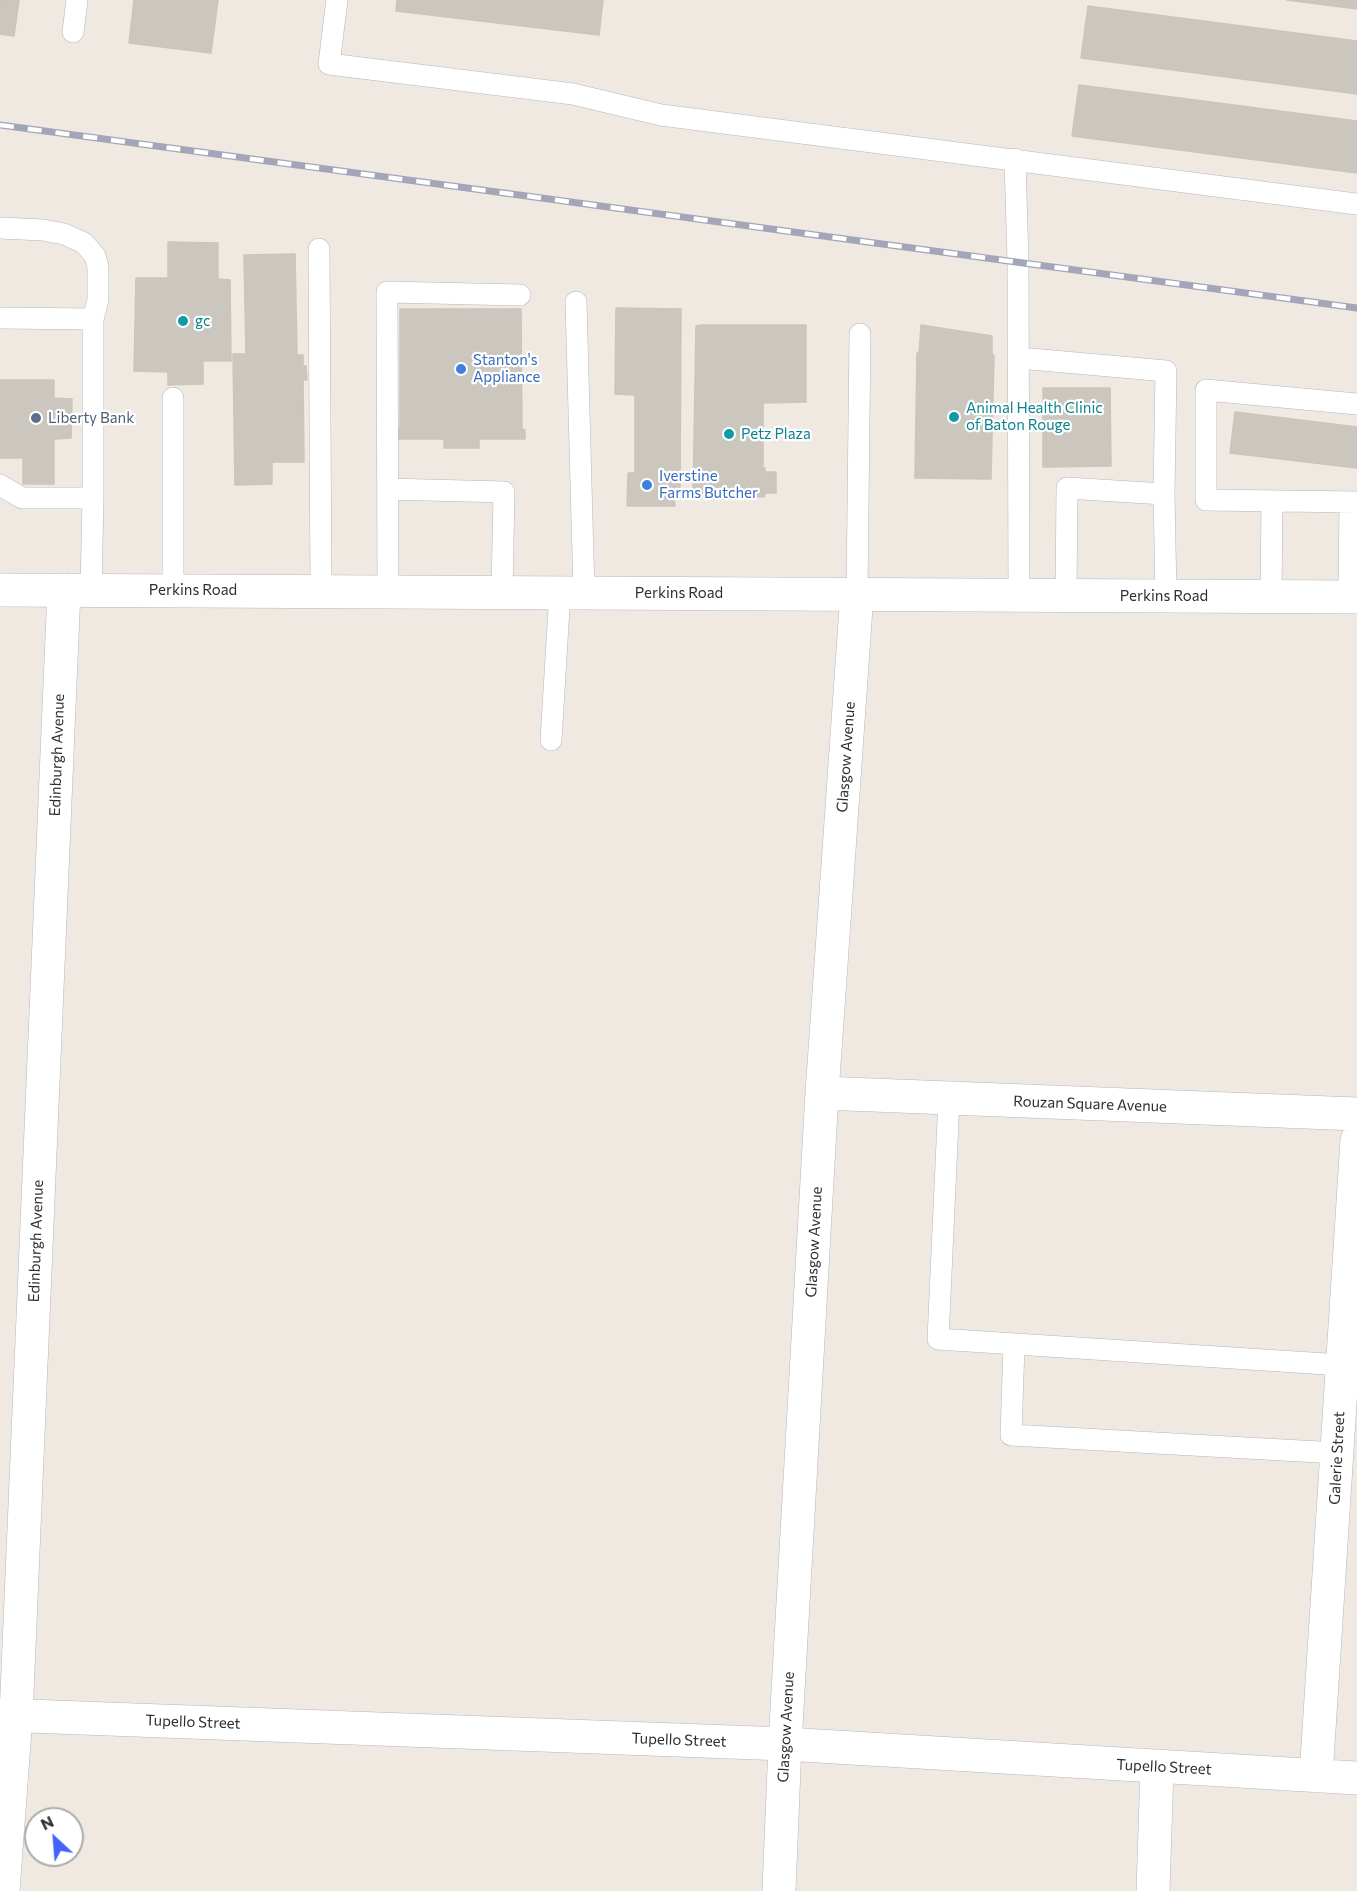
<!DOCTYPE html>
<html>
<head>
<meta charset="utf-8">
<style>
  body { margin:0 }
  #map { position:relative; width:1357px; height:1891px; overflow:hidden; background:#efe9e1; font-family:Commissioner,sans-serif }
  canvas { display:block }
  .north { position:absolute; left:24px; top:1807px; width:60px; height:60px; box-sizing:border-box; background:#fff; border:2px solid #ababab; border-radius:50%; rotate:334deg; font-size:16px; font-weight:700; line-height:24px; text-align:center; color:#2e2e2e }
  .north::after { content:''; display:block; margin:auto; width:21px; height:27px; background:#4264fb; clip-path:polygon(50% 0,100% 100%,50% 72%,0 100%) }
</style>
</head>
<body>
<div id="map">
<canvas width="1357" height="1891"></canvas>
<div class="north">N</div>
</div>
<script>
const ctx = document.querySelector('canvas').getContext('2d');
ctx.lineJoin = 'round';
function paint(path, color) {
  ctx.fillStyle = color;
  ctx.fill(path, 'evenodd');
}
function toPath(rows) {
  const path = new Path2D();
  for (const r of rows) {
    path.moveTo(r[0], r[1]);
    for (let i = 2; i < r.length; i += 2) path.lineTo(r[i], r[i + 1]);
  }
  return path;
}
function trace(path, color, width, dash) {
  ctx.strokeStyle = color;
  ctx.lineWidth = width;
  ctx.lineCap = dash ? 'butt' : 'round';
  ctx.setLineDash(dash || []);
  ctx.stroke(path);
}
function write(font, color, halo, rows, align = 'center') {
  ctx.font = font + ' Commissioner,sans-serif';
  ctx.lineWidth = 4.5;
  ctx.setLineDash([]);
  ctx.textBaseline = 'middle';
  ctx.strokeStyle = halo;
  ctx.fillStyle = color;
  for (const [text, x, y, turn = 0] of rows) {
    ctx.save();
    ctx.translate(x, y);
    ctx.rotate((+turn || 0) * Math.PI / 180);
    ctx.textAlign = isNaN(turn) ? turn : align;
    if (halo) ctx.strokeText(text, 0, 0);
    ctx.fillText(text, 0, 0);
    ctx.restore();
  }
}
const building = toPath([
  [0,0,19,0,14,36,0,34,0,0],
  [134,0,218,0,211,53,129,43,134,0],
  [397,0,603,0,599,35,396,11,397,0],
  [1287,0,1357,0,1357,9,1287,0],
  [1088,6,1357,41,1357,94,1081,58,1088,6],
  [1079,85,1357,121,1357,173,1072,136,1079,85],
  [168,242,218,243,218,279,230,280,231,361,203,361,203,384,168,385,168,372,134,371,136,278,168,278,168,242],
  [295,254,297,355,303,355,303,366,306,366,307,380,303,380,304,462,272,462,272,484,235,485,233,354,246,354,244,255,295,254],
  [616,308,681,309,680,498,674,499,675,506,627,506,628,473,635,473,635,395,615,394,616,308],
  [400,309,521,309,522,429,525,430,525,439,479,439,479,448,444,448,444,439,398,439,397,428,400,429,400,309],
  [701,325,806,325,806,402,763,403,763,468,765,468,765,472,776,472,776,493,765,493,764,497,746,496,747,499,712,499,712,497,693,497,696,326,701,325],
  [921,325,992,336,992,355,994,355,991,479,915,478,917,353,919,354,921,325],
  [0,380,54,380,54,398,72,399,71,438,54,439,54,484,23,484,23,458,0,458,0,380],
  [1043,388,1110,388,1111,466,1043,467,1043,388],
  [1235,412,1357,427,1357,468,1230,453,1235,412]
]);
const lane = toPath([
  [337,0,329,64,573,94,661,115,1357,204],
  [73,32,77,0],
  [1015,159,1018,262,1019,595],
  [0,228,43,230,64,234,84,243,95,256,98,267,98,300,93,319],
  [319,249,321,591],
  [576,302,584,592],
  [0,318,93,319,93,498],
  [1019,358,1166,371,1164,494],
  [1357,404,1206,390,1206,500,1357,502],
  [0,485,22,498,93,498,91,590],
  [388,489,504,492,502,592],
  [173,590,173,398],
  [388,591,387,292,520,295],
  [857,593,860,334],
  [1066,595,1067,488,1164,494,1166,596],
  [1271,596,1272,501],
  [1349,597,1350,502],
  [551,740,560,592],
  [949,1099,938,1339,1342,1365],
  [1014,1345,1011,1435,1337,1453]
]);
const street = toPath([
  [822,1093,1357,1114],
  [0,1715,785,1744,1357,1778],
  [1316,1776,1357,1140],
  [3,1891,16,1716,64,590],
  [779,1891,785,1744,822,1093,857,593],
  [1153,1891,1157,1767]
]);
const secondary = toPath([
  [0,590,1357,597]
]);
const rail = toPath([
  [0,125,1357,308]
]);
const markers = [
  [183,321,6,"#0f9aa8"],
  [461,369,6,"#3f7fe0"],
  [954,417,6,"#0f9aa8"],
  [36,418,6,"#5c6f8a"],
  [729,434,6,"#0f9aa8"],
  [647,485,6,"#3f7fe0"]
];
const cultureNames = [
  ["gc",195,321],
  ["Animal Health Clinic",966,408],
  ["of Baton Rouge",966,425],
  ["Petz Plaza",741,434]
];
const shopNames = [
  ["Stanton's",473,360],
  ["Appliance",473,377],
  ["Iverstine",659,476],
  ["Farms Butcher",659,493]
];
const serviceNames = [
  ["Liberty Bank",48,418]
];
const streetNames = [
  ["Perkins Road",193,590],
  ["Perkins Road",679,593],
  ["Perkins Road",1164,596],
  ["Edinburgh Avenue",57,755,-88],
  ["Glasgow Avenue",846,757,-86],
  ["Rouzan Square Avenue",1090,1104,2],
  ["Edinburgh Avenue",36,1241,-88],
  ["Glasgow Avenue",814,1242,-87],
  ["Galerie Street",1337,1458,-87],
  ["Tupello Street",193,1722,2],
  ["Glasgow Avenue",786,1727,-87],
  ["Tupello Street",679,1740,2],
  ["Tupello Street",1164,1767,3]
];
paint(building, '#cbc7bf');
trace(building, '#cbc5ba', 1.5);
trace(lane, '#b4b7c1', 22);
trace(street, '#b4b7c1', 34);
trace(secondary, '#b4b7c1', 34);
trace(lane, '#fff', 21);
trace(street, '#fff', 33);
trace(secondary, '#fff', 33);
trace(rail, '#a3a6b8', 7);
trace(rail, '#fff', 4.5, [14]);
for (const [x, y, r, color] of markers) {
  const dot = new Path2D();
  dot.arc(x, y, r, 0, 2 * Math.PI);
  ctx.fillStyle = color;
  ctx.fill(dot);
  trace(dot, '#fff', 2);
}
write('15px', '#0d838f', '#fff', cultureNames, 'left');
write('15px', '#366cbe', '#fff', shopNames, 'left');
write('15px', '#4e5e75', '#fff', serviceNames, 'left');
write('15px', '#2e2e2e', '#fff', streetNames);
</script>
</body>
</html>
